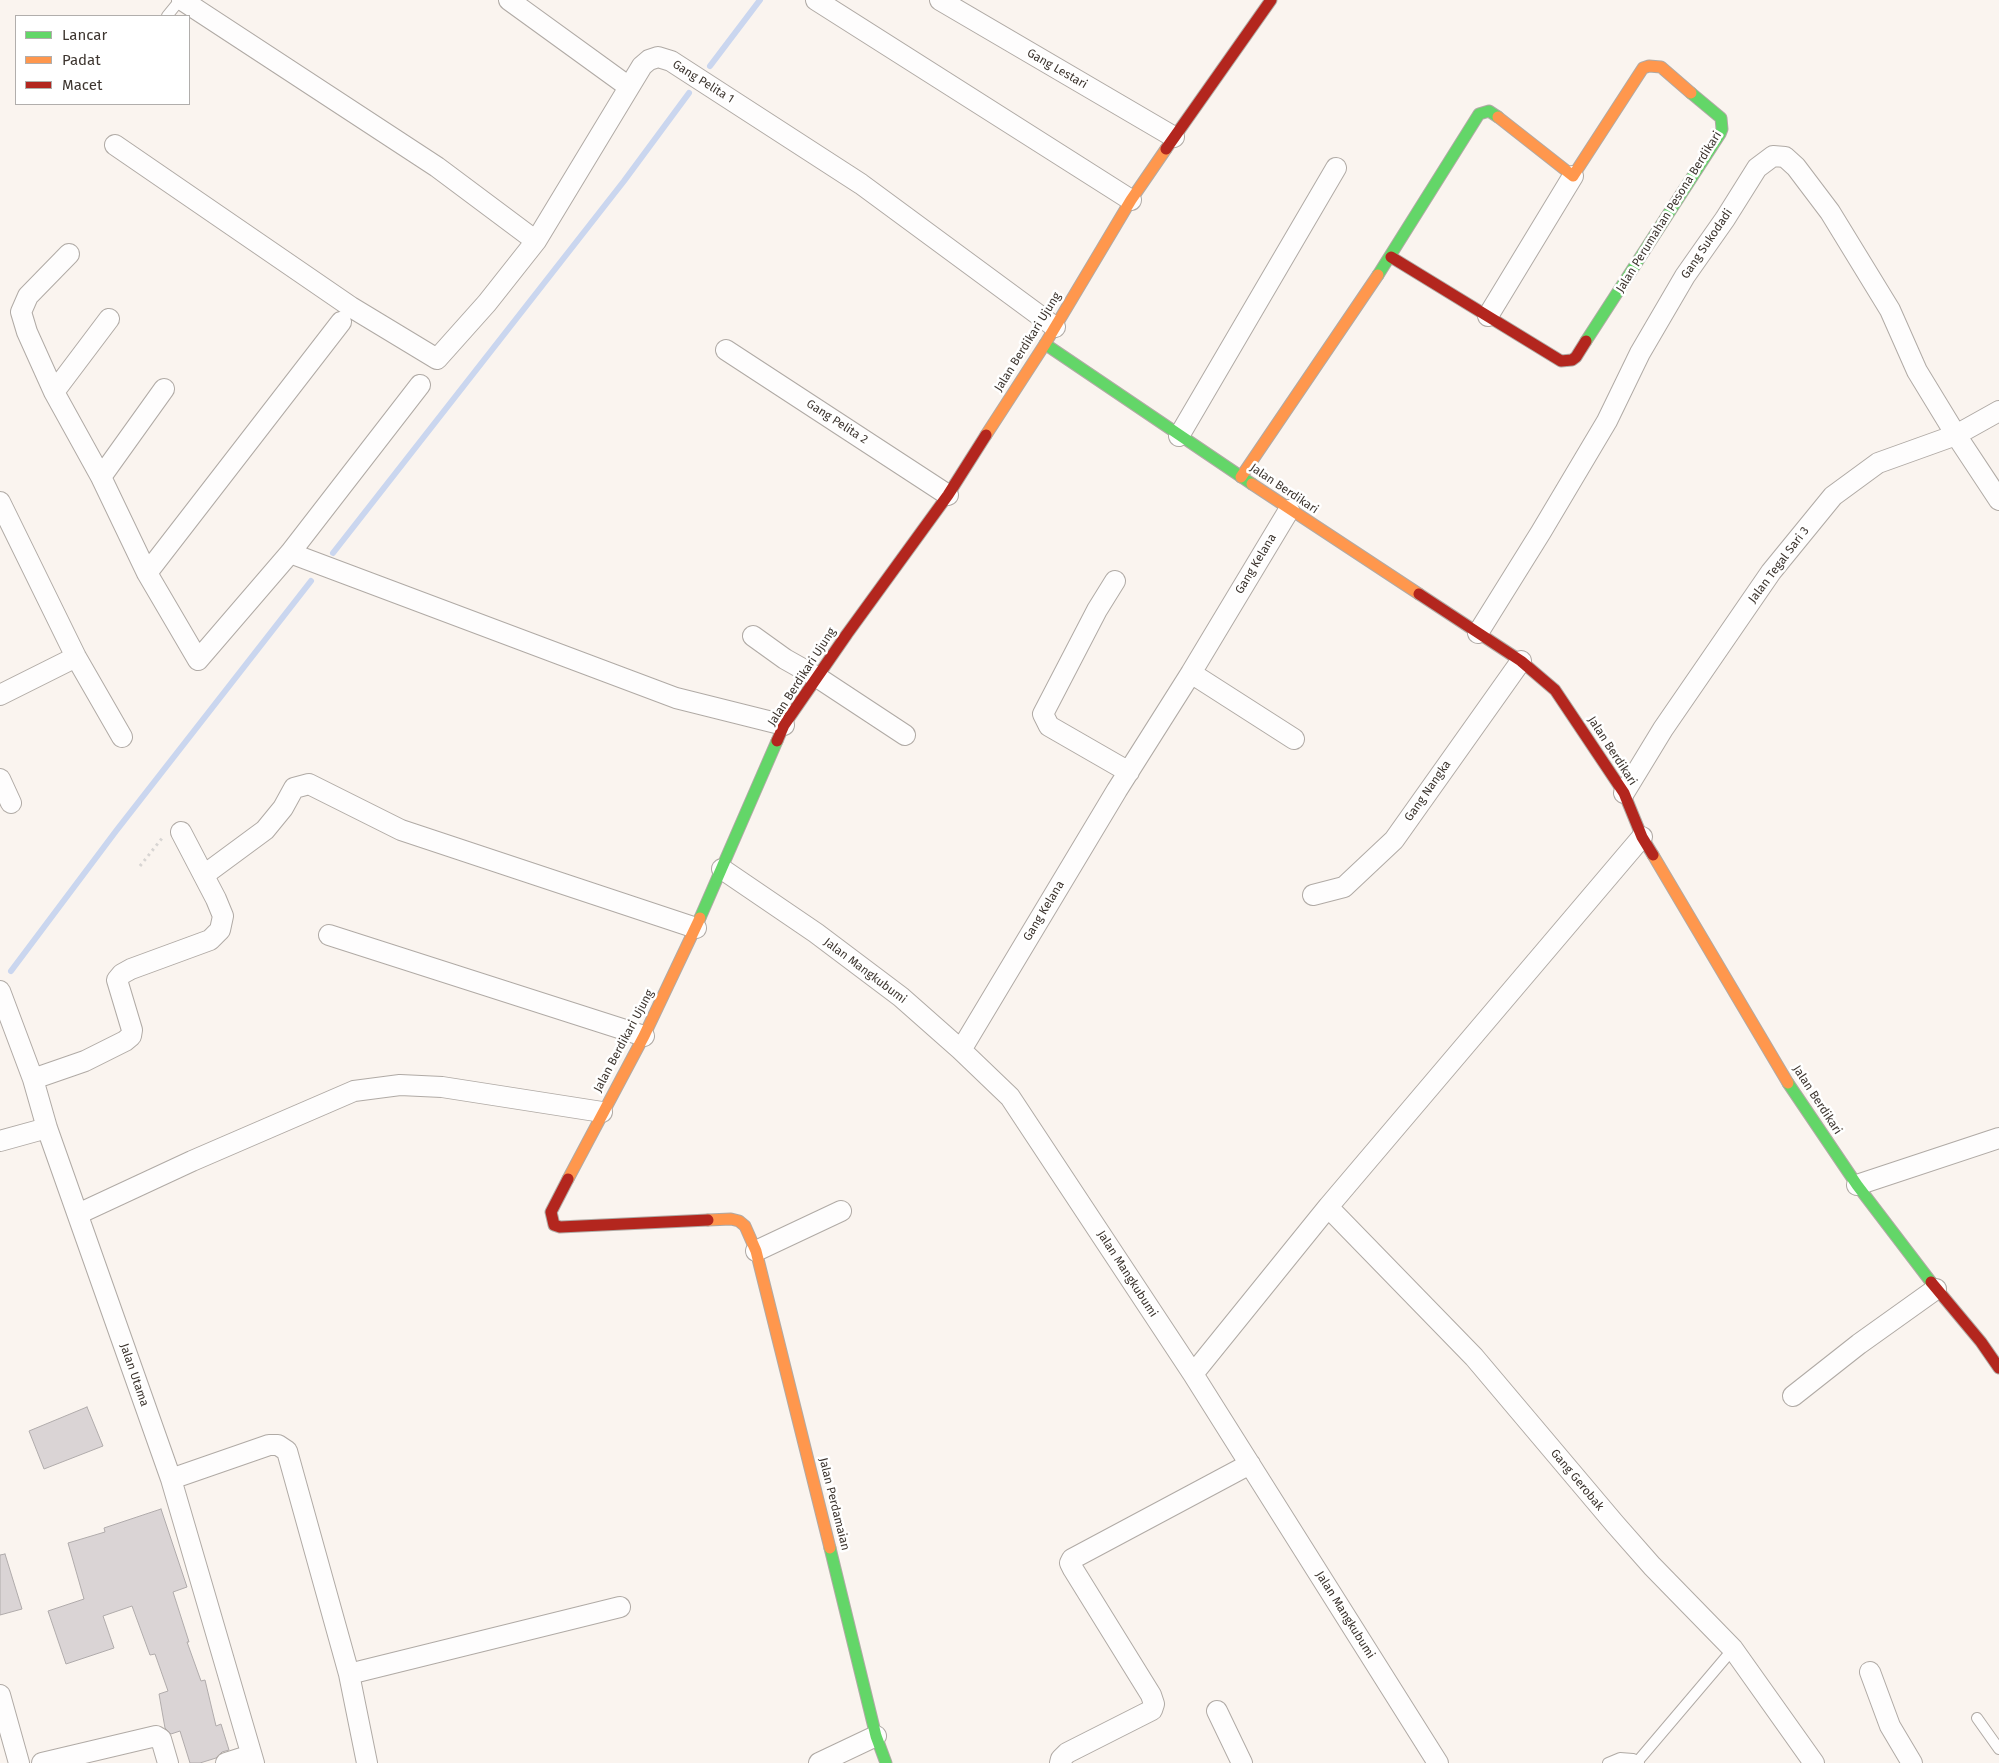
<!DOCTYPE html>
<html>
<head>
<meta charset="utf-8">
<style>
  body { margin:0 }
  #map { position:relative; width:1999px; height:1763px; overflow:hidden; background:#faf4ef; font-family:"Fira Sans",sans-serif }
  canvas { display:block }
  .legend { position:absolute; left:15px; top:15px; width:175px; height:90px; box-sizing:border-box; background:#fff; border:1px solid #b1aeac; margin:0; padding:6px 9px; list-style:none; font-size:15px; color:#3d352f }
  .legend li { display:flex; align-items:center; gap:10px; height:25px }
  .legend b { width:25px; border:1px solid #b1aeac }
</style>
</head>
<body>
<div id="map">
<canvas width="1999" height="1763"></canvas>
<ul class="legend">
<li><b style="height:6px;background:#63d668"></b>Lancar</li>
<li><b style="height:6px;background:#ff974d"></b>Padat</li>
<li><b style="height:6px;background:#b3261e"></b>Macet</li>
</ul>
</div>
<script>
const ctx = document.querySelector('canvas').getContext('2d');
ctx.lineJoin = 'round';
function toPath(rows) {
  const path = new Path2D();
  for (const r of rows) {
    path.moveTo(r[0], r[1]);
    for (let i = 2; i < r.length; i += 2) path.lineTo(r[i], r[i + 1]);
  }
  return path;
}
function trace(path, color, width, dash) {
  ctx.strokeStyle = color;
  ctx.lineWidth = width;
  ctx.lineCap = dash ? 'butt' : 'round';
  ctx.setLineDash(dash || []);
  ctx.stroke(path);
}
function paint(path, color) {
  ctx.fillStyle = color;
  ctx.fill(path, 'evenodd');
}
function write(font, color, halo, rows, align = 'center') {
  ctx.font = font + ' "Fira Sans",sans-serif';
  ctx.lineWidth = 5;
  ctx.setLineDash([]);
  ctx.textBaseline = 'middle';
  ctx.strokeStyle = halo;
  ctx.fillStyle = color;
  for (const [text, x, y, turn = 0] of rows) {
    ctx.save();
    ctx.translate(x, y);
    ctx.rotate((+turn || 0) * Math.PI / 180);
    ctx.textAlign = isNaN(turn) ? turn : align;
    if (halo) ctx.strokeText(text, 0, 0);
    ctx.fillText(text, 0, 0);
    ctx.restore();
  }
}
const stream = toPath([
  [710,66,760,0],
  [333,553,624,181,689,93],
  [11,971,116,831,311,581]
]);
const building = toPath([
  [87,1407,103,1446,44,1469,29,1431,87,1407],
  [161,1509,187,1587,173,1592,189,1642,187,1642,201,1681,205,1680,216,1726,221,1724,229,1750,222,1752,216,1758,200,1763,190,1763,180,1731,171,1734,165,1728,159,1694,168,1691,155,1654,150,1655,132,1606,103,1616,114,1648,66,1664,48,1611,84,1599,68,1543,105,1532,104,1528,161,1509],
  [5,1554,22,1609,0,1615,0,1555,5,1554]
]);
const path = toPath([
  [140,866,163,837]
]);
const lane = toPath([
  [167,16,180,0],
  [1977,1718,1999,1749],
  [1638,1761,1733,1649],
  [1608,1763,1620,1758,1633,1759,1639,1763]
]);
const street = toPath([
  [182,0,437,167,536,241],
  [509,0,629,87],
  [816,0,1131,200],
  [940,0,1174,137],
  [115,145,351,307,437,359,487,303,536,241,642,66,649,60,658,57,671,61,861,184,1055,327],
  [69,254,28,296,21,312,27,332,54,392,101,477,147,573,198,660,290,553,420,385],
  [1488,316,1573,176],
  [726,350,948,495],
  [54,392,109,319],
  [1179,436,1336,168],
  [101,477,164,389],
  [0,502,76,657,122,737],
  [290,553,676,698,784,725],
  [147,573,341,322],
  [1115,581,1097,610,1043,714,1049,726,1129,772],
  [1478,633,1541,532,1607,421,1640,353,1685,276,1725,219,1757,168,1773,156,1785,157,1796,167,1830,212,1890,310,1917,371,1956,435,1999,500],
  [753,636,785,659,817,677,905,735],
  [1191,673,1294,739],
  [0,695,76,657],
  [0,779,11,803],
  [1624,793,1663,729,1771,572,1833,496,1878,463,1956,435,1999,411],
  [722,869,816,933,901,997,961,1050,1010,1097,1193,1374,1438,1763],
  [204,875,265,830,283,808,294,788,309,784,401,830,696,928],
  [1313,895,1344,887,1394,840,1521,661],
  [329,935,644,1036],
  [0,991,33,1079,47,1128,171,1479,254,1763],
  [961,1050,1117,790,1191,673,1289,510],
  [33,1079,85,1061,125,1041,131,1036,132,1030,117,980,122,974,131,969,210,940,220,930,223,916,216,899,181,832],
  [0,1141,47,1128],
  [1857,1185,1999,1138],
  [1328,1207,1474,1357,1615,1524,1652,1566,1733,1649,1814,1763],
  [78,1214,192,1161,354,1091,400,1085,442,1087,602,1112],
  [756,1251,841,1211],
  [1193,1374,1328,1207,1642,837],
  [1793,1396,1859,1344,1936,1289],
  [171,1479,269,1445,278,1445,287,1451,349,1674,367,1763],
  [1870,1672,1890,1726,1912,1763],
  [349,1674,620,1607],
  [0,1695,19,1763],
  [1217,1711,1242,1763],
  [42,1763,156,1736,161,1739,168,1763],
  [226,1763,251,1755],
  [819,1763,876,1736],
  [1060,1763,1061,1759,1067,1753,1152,1710,1154,1704,1151,1695,1073,1569,1070,1563,1072,1559,1250,1464]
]);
const fast = toPath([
  [1378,275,1479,114,1489,111,1498,117],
  [1586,341,1720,134,1722,129,1721,118,1691,93],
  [1045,344,1252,484],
  [700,918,777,741],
  [1788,1083,1857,1185,1931,1282],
  [830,1548,876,1736,886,1763]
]);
const slow = toPath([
  [1498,117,1573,176,1643,68,1649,66,1661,67,1691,93],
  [986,435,1045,344,1131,200,1166,149],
  [1241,477,1378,275],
  [1252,484,1419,594],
  [1653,855,1788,1083],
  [568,1179,644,1036,700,918],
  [708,1220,731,1219,739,1221,745,1226,756,1251,830,1548]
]);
const jam = toPath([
  [1166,149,1271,0],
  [1391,257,1561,361,1572,360,1576,357,1586,341],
  [1419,594,1521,661,1555,690,1624,793,1642,837,1653,855],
  [777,741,784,725,847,634,948,495,986,435],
  [568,1179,551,1212,554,1225,560,1227,708,1220],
  [1931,1282,1981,1342,1999,1368]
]);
const streetNames = [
  ["Gang Lestari",1057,69,30],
  ["Gang Pelita 1",703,82,32],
  ["Jalan Perumahan Pesona Berdikari",1669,212,-58],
  ["Gang Sukodadi",1707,244,-56],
  ["Jalan Berdikari Ujung",1028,342,-58],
  ["Gang Pelita 2",837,422,33],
  ["Jalan Berdikari",1284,489,34],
  ["Gang Kelana",1256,564,-59],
  ["Jalan Tegal Sari 3",1779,565,-53],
  ["Jalan Berdikari Ujung",802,677,-57],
  ["Jalan Berdikari",1612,751,57],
  ["Gang Nangka",1428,791,-55],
  ["Gang Kelana",1044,911,-59],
  ["Jalan Mangkubumi",865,971,37],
  ["Jalan Berdikari Ujung",624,1041,-62],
  ["Jalan Berdikari",1817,1100,57],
  ["Jalan Mangkubumi",1127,1274,57],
  ["Jalan Utama",134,1375,71],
  ["Gang Gerobak",1577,1480,50],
  ["Jalan Perdamaian",834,1504,76],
  ["Jalan Mangkubumi",1345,1615,58]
];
trace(stream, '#cad6ef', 6);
paint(building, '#dad4d5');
trace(building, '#b0abab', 1);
trace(lane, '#b0aaa5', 12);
trace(street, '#b0aaa5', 22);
trace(fast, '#b0aaa5', 13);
trace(slow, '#b0aaa5', 13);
trace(jam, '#b0aaa5', 13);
trace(path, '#d8d5d3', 3, [2.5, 4]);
trace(lane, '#fefdfd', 10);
trace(street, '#fefdfd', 20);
trace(fast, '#63d668', 11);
trace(slow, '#ff974d', 11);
trace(jam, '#b3261e', 11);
write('12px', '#3d352f', '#fff', streetNames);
</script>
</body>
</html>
